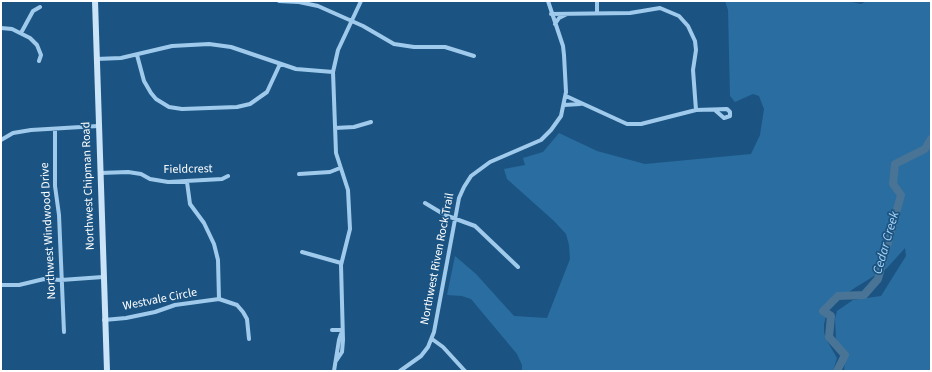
<!DOCTYPE html>
<html>
<head>
<meta charset="utf-8">
<style>
  body { margin:0 }
  #map { position:relative; width:932px; height:372px; overflow:hidden; background:#1b5483; font-family:"Source Sans 3",sans-serif }
  canvas { display:block }
  .frame { position:absolute; inset:0; border:2px solid #fff; pointer-events:none }
</style>
</head>
<body>
<div id="map">
<canvas width="932" height="372"></canvas>
<div class="frame"></div>
</div>
<script>
const ctx = document.querySelector('canvas').getContext('2d');
ctx.lineJoin = 'round';
function paint(path, color) {
  ctx.fillStyle = color;
  ctx.fill(path, 'evenodd');
}
function toPath(rows) {
  const path = new Path2D();
  for (const r of rows) {
    path.moveTo(r[0], r[1]);
    for (let i = 2; i < r.length; i += 2) path.lineTo(r[i], r[i + 1]);
  }
  return path;
}
function trace(path, color, width, dash) {
  ctx.strokeStyle = color;
  ctx.lineWidth = width;
  ctx.lineCap = dash ? 'butt' : 'round';
  ctx.setLineDash(dash || []);
  ctx.stroke(path);
}
function write(font, color, halo, rows, align = 'center') {
  ctx.font = font + ' "Source Sans 3",sans-serif';
  ctx.lineWidth = 3.5;
  ctx.setLineDash([]);
  ctx.textBaseline = 'middle';
  ctx.strokeStyle = halo;
  ctx.fillStyle = color;
  for (const [text, x, y, turn = 0] of rows) {
    ctx.save();
    ctx.translate(x, y);
    ctx.rotate((+turn || 0) * Math.PI / 180);
    ctx.textAlign = isNaN(turn) ? turn : align;
    if (halo) ctx.strokeText(text, 0, 0);
    ctx.fillText(text, 0, 0);
    ctx.restore();
  }
}
const green = toPath([
  [725,1,847,1,861,4,867,1,931,1,931,371,844,371,845,361,836,339,835,319,837,311,853,300,881,296,906,256,905,248,887,268,853,289,828,309,824,324,824,332,826,339,837,358,833,371,522,371,522,365,517,354,471,299,462,296,447,295,455,256,476,274,514,316,547,318,570,259,569,245,566,234,554,221,507,179,504,169,525,165,523,158,543,152,559,133,597,151,645,164,751,154,760,135,764,109,759,96,753,94,735,102,730,96,728,10]
]);
const river = toPath([
  [837,371,845,355,829,337,831,316,823,311,838,296,864,295,878,279,901,195,893,184,895,164,925,149,931,139]
]);
const minor = toPath([
  [279,1,299,2,318,6,363,26,394,44,414,47,445,47,474,56],
  [597,13,597,1],
  [551,14,630,13,660,8,679,16,688,26,695,41,696,50,693,70,696,110],
  [555,24,559,18,567,14],
  [1,28,12,29,30,38,37,45,41,55,39,61],
  [21,33,33,11,40,7],
  [137,55,144,81,151,93,156,99,169,107,182,109,237,107,250,104,267,92,280,64],
  [96,59,121,58,172,46,209,44,231,47,296,69,333,72],
  [566,96,627,124,641,124,696,110,727,109,730,112,730,116,724,118,716,111],
  [564,105,580,104],
  [335,128,354,127,371,122],
  [55,129,55,186,59,215,64,332],
  [1,140,13,133,31,130,98,126],
  [100,173,128,172,141,174,150,179,168,182,222,179,228,176],
  [299,174,330,172,340,168],
  [187,182,190,204,204,223,214,244,218,260,219,299],
  [425,203,445,215,475,226,518,267],
  [302,252,341,263],
  [1,285,19,285,44,279,61,280,103,277],
  [219,299,237,305,243,312,247,319,249,339],
  [104,320,126,318,155,312,175,305,219,299],
  [332,330,342,330],
  [432,339,443,347,465,371],
  [336,361,342,352,343,340,341,265,350,229,348,190,336,153,333,72,338,50,361,1],
  [334,371,339,340,341,334],
  [400,371,421,356,428,347,434,332,459,198,464,187,471,176,490,162,541,140,551,130,561,116,566,92,564,55,563,46,548,1]
]);
const secondary = toPath([
  [95,1,107,371]
]);
const streetNames = [
  ["Fieldcrest",188,170,-1],
  ["Northwest Chipman Road",89,186,-92],
  ["Northwest Windwood Drive",49,231,-93],
  ["Northwest Riven Rock Trail",438,259,-79],
  ["Westvale Circle",160,300,-11]
];
const waterNames = [
  ["Cedar Creek",887,243,-74]
];
paint(green, '#2a6da0');
trace(river, '#497496', 8);
trace(minor, '#a0caeb', 4);
trace(secondary, '#cbe4f8', 6);
write('12px', '#fff', '#1b5483', streetNames);
write('italic 13px', '#abd4f2', '#1b5483', waterNames);
</script>
</body>
</html>
